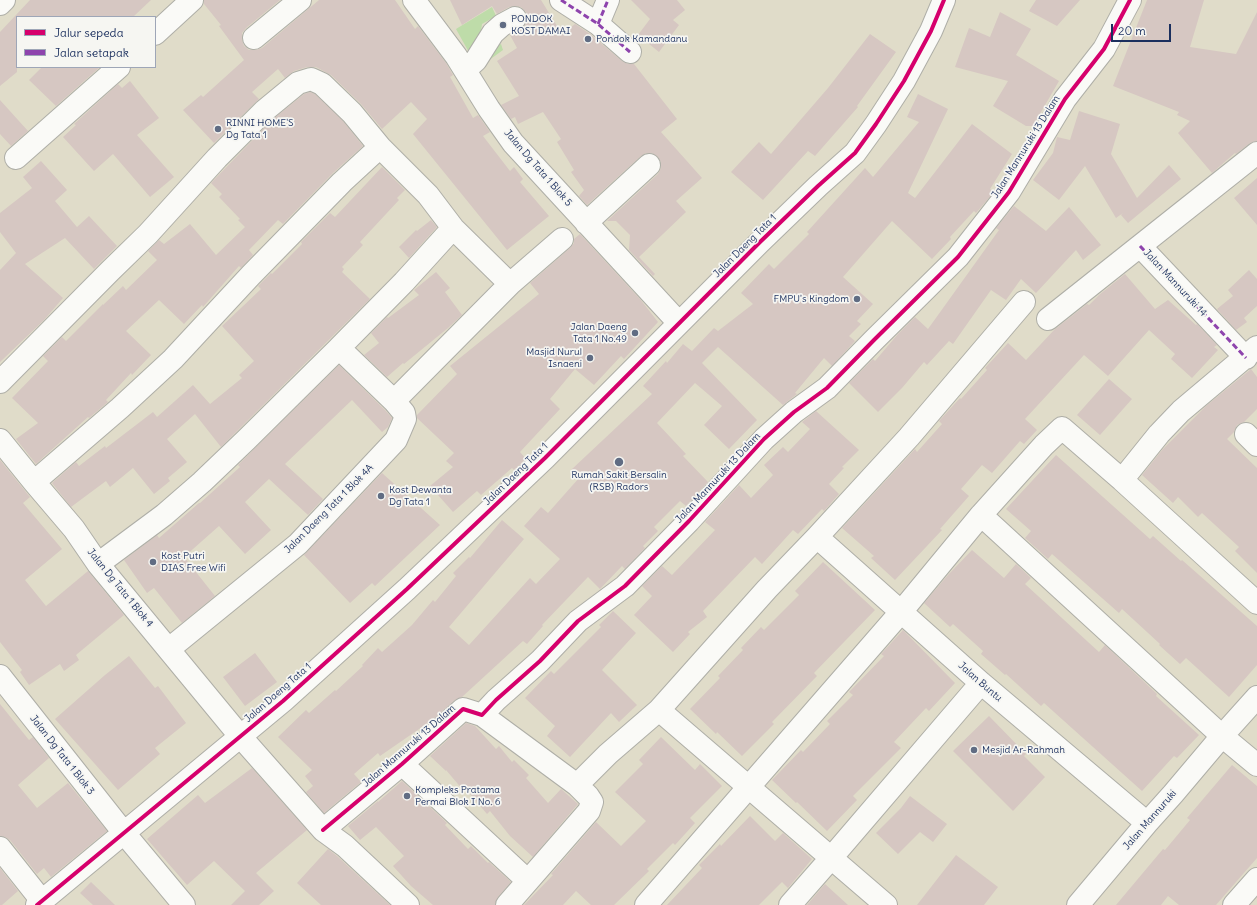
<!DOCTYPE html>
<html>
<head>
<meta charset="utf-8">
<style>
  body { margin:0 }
  #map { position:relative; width:1257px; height:905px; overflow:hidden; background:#e0dcc9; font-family:Delius,sans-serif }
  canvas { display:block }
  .legend { position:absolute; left:16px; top:16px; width:140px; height:52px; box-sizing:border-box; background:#f6f6f2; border:1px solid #9ea6b7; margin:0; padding:5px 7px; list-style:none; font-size:12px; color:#1b2f5e }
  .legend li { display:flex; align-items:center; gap:8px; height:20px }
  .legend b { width:20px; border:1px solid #9ea6b7 }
  .scale { position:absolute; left:1111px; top:24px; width:60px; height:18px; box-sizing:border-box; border:2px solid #1b2f5e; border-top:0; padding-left:5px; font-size:12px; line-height:14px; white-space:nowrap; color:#1b2f5e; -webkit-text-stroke:3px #f6f6f2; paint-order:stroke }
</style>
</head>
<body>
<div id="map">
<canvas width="1257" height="905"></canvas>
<ul class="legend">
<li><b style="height:5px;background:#d6006c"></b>Jalur sepeda</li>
<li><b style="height:5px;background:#8e44ad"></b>Jalan setapak</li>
</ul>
<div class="scale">20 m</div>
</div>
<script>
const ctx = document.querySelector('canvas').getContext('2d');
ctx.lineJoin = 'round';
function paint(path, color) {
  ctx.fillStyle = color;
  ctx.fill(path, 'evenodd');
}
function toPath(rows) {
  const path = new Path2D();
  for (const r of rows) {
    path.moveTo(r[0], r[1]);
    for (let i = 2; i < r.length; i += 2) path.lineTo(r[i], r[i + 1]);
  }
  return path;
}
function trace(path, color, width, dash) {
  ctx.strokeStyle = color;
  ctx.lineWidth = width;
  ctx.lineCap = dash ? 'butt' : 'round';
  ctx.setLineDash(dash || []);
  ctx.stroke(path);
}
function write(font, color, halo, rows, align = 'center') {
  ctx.font = font + ' Delius,sans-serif';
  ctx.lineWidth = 3.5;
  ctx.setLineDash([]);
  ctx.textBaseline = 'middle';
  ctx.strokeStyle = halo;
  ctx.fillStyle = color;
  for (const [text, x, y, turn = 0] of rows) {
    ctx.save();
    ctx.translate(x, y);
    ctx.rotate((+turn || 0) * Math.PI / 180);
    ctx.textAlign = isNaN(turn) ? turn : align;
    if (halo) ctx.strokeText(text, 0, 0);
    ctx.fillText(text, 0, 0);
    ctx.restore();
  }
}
const green = toPath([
  [492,7,496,16,482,24,480,38,493,47,501,44,503,50,492,58,476,65,456,29]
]);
const building = toPath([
  [30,0,151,0,133,17,17,17,17,72,0,86,0,32],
  [204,0,280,0,246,28,242,33,242,40,244,46,249,50,256,50,262,48,319,0,395,0,415,29,418,26,446,63,453,75,450,77,473,118,478,115,490,132,483,136,510,171,514,167,523,179,520,182,549,216,507,250,413,134,427,119,411,102,382,129,361,104,331,75,316,67,307,67,294,71,285,78,278,69,252,92,259,99,214,143,183,110,201,95,203,97,244,60,219,26,221,25,204,4],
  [450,0,541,0,562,34,575,24,590,34,622,61,628,64,634,64,677,119,661,132,702,178,676,201,686,212,639,257,655,274,653,276,629,250,630,235,616,221,607,221,658,174,661,168,661,162,658,157,652,153,646,153,641,156,587,205,579,196,584,190,571,172,574,170,557,142,561,139,543,112,518,124,515,117,511,119,501,105,519,96,497,61,517,48,510,35,521,29,525,25,527,19,526,12,521,7,515,6,509,7,497,14,492,6,462,25],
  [631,0,677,0,685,10,673,20,679,25,659,52,638,35,650,19],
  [1036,0,1080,0,1057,26,1029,11],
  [1147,0,1204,0,1190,47,1236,54,1257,12,1257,141,1250,143,1236,154,1235,153,1212,173,1178,133,1190,121,1177,115,1179,112,1113,86],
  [1000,12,1031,29,1016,55,1059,81,1033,126,1026,126,993,106,1008,81,955,67,969,28,990,37],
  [870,34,896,52,857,106,858,107,815,156,808,151,763,200,731,172,759,142,771,154,828,88],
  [42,67,100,67,56,106,29,80],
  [130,81,159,118,137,135,174,177,150,197,113,154,94,171,63,137,76,125,74,124,118,84,122,88],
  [310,92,315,94,343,121,363,146,333,173,283,224,278,220,249,250,253,255,241,268,239,266,203,307,202,305,184,324,159,300,126,331,151,355,132,375,131,373,106,400,108,402,89,418,88,417,36,464,16,439,38,423,12,398,48,361,43,356,62,337,66,341,103,304,103,305,123,286,126,290,157,260,148,251,159,240,164,244,190,224,216,255,245,227,238,220,240,219,219,197,222,194,211,183,272,120,304,94],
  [918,94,948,109,908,193,915,198,972,124,1012,154,990,189,994,192,976,213,974,211,950,237,951,239,932,259,892,221,843,277,873,304,857,321,861,324,849,336,855,341,832,366,824,358,795,393,797,394,783,405,718,347,702,363,757,420,729,449,704,425,722,406,695,383,657,423,686,454,683,456,708,482,686,506,680,501,654,527,658,531,643,546,645,548,625,569,622,566,600,589,588,577,542,625,543,626,527,644,523,641,462,697,455,700,435,718,380,756,378,753,354,774,361,782,324,813,306,792,313,786,305,776,312,770,278,737,306,710,309,713,335,690,336,691,363,666,362,665,378,648,382,652,412,625,433,600,435,602,456,576,453,573,469,557,470,558,502,520,524,539,449,627,469,645,530,578,536,584,560,559,524,526,541,507,548,513,579,478,571,470,652,394,643,386,666,361,667,363,683,344,692,351,714,328,718,331,753,304,741,293,769,264,774,269,809,234,807,232,865,168,873,177,919,122,907,117],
  [0,100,28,131,11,146,0,134],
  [1079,111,1120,124,1111,154,1137,198,1169,165,1181,179,1128,223,1121,215,1123,213,1116,218,1085,166,1059,200,1033,180,1053,153,1057,137,1070,140],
  [41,161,67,190,55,201,77,227,89,216,117,246,94,269,65,238,25,264,63,298,44,320,0,362,0,270,16,253,0,232,0,213,32,188,23,177],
  [382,167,405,190,397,198,399,200,360,242,363,245,342,267,344,269,342,272,370,299,221,447,195,414,167,439,187,462,168,478,170,481,154,494,133,468,110,487,106,481,71,507,52,483,76,462,79,466,105,446,106,448,153,412,157,417,193,385,210,404,242,378,239,375,254,361,222,326,261,289,258,286,271,273,272,274,302,244,301,242,330,213,335,217],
  [1257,178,1257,225,1234,198],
  [1014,206,1046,231,1069,207,1101,245,1083,260,1076,250,1036,293,1021,279,1006,300,991,290,953,344,949,341,927,365,924,362,902,388,878,412,849,383,873,359,875,361,898,334,915,317,928,329,999,230,996,228],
  [431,220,437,227,409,258,399,247,416,230,417,231],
  [580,234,640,299,658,322,624,359,621,356,594,385,575,369,550,399,560,409,520,452,526,459,514,470,512,468,481,495,477,491,453,512,430,486,453,467,446,461,454,453,417,418,417,415,457,374,450,366,539,294,530,283,570,248,574,243,574,239],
  [1249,270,1257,279,1257,306,1244,318,1247,322,1236,330,1217,309,1233,296,1228,290],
  [436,272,450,288,445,292,462,315,448,328,404,364,403,363,387,377,364,355,379,343,371,333,387,317,388,318,419,295,414,290],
  [1125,274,1155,309,1168,300,1196,325,1197,324,1217,345,1214,347,1218,350,1192,378,1171,359,1175,354,1149,330,1108,376,1084,355,1025,419,1037,430,1024,444,1020,441,992,473,982,465,961,489,969,496,940,529,942,530,895,580,871,558,874,556,842,528,915,449,917,452,942,424,939,421,960,398,961,399,987,370,985,368,1008,343,1026,360,1054,330,1087,304,1089,305,1099,295],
  [339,365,385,410,392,418,388,427,382,432,352,400,285,464,323,499,308,515,269,479,245,502,271,530,245,554,219,526,184,557,215,596,182,623,154,588,147,593,124,560,157,535,159,538,199,503,200,503,240,467,238,465],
  [1251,369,1257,377,1257,409,1244,422,1237,425,1234,432,1227,439,1257,468,1257,573,1235,551,1239,547,1202,513,1198,517,1178,497,1173,503,1142,475,1163,449,1206,406],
  [1109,379,1132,399,1100,435,1077,415],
  [816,411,859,450,842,467,844,468,829,484,839,494,824,511,822,509,798,534,793,530,762,564,755,557,703,611,707,617,688,632,690,634,673,652,634,615,652,596,642,586,662,566,672,575,715,530,705,522,739,485,751,498,773,475,764,465,783,447,788,452,810,429,802,422],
  [1056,455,1150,539,1153,536,1181,561,1182,560,1257,626,1257,665,1229,697,1186,658,1180,664,1159,645,1160,644,1122,609,1119,613,1052,554,1048,559,1025,538,1031,531,1006,509],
  [0,460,30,497,23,503,62,549,25,580,46,606,88,571,124,615,76,655,79,660,64,671,60,664,29,685,20,672,22,670,0,642],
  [382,473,440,525,375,586,372,583,350,603,304,555],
  [972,550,1004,578,1016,564,1031,578,1025,584,1063,619,1099,652,1105,645,1157,694,1156,696,1199,735,1177,758,1174,756,1142,791,1044,703,1041,706,1006,674,1005,675,981,654,983,651,953,624,950,627,924,603,948,575],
  [823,562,875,610,814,673,817,676,772,722,774,724,742,756,717,732,716,734,690,709,720,678,718,676,743,650,741,648,761,627,764,630,799,595,795,591],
  [613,611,636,633,602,670,637,705,619,722,611,713,570,757,547,736,555,726,525,698,551,671,554,674,601,627,599,625],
  [903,630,955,683,929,711,926,708,894,742,901,748,853,796,857,800,827,831,797,802,796,803,772,780,801,750,803,752,830,724,827,721,853,695,849,692,884,656,881,654],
  [255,653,277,682,245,706,223,677],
  [129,656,155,688,158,686,186,723,155,748,160,754,118,790,55,719,105,675],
  [0,704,29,740,33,737,49,758,18,785,37,808,68,783,107,831,51,877,44,868,37,874,10,840,5,837,0,836],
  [989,716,1026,754,1024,756,1045,777,1013,811,953,751],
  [466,723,475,726,496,749,499,746,512,762,514,760,529,775,526,778,548,803,561,789,578,804,533,857,510,836,490,811,487,814,465,788,463,790,446,770,446,771,430,756],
  [661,737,695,770,700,764,722,786,690,818,695,823,675,845,673,843,647,869,649,871,614,905,591,905,576,891,563,905,524,905,553,875,551,874,596,822,621,846,646,821,615,792,643,764,639,760],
  [1232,765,1257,786,1257,858,1216,905,1179,905,1168,896,1161,905,1116,905,1163,849,1165,850,1190,820,1187,818],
  [252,768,307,830,256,873,274,891,259,905,231,905,245,891,214,861,187,885,147,839,198,795,205,803],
  [402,781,447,823,445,825,468,849,471,846,488,863,489,862,511,882,498,897,495,905,433,905,411,886,393,866,404,856,376,827,360,840,348,826,378,801,378,802],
  [910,796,947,824,933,842,920,832,898,854,876,833,901,808],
  [750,816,775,841,783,833,812,859,788,888,782,882,759,905,667,905,702,868,699,865,720,844,721,846],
  [328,849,337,856,390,905,321,905,297,883],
  [956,855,998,887,984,905,917,905],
  [0,868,18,891,2,905,0,905],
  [91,882,115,905,93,905,80,893],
  [825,884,848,905,807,905]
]);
const minor = toPath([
  [414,0,456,56,489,109,513,143,679,323],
  [561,0,598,24,630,52],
  [0,4,4,0],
  [598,24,608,0],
  [155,34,192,0],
  [254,38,300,0],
  [465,70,476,60,493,33,502,25,515,18],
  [16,158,119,67],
  [586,223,649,165],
  [1140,246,1246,358],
  [1048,319,1257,153],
  [339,348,404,282,453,228,510,284],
  [0,382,110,271,148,234,217,158,264,111,298,83,311,79,322,84,352,113,380,147,428,195,453,228],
  [1246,434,1257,445],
  [0,440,34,482,74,529,98,564,240,736,323,830,345,846,408,905],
  [1122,480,1159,434,1181,411,1257,347],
  [34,482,120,408,173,359,251,275,342,182,380,147],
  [981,515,1222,736,1257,765],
  [817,537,981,683,1147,823],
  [98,564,164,515,202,482,246,440,339,348,394,401,510,284,562,239],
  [169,649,298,544,396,440,405,419,404,413,394,401],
  [0,676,124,833,184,905],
  [659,710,886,905],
  [482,715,577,785,588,796,592,802,589,811,507,905],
  [402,764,528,881],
  [577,785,608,754,659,710,767,589,817,537,909,437,1024,302],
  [323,830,402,764,463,709,482,715,496,700,540,661,578,621,625,586,689,521,764,439,794,412,827,388,874,340,958,257,1009,192,1065,99,1104,49,1130,0],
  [0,848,42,901],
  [37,905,283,701,407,589,545,458,759,243,818,186,855,153,876,124,904,81,931,31,944,0],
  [646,905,901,612,981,515,1044,445,1062,428,1122,480,1257,603],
  [790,905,832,857,981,683],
  [1078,905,1147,823,1173,794,1222,736,1257,697],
  [1234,905,1257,879]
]);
const quiet = toPath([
  [561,0,598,24,630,52],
  [598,24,608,0],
  [1140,246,1246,358]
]);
const cycleway = toPath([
  [323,830,402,764,463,709,482,715,496,700,540,661,578,621,625,586,689,521,764,439,794,412,827,388,874,340,958,257,1009,192,1065,99,1104,49,1130,0],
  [37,905,283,701,407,589,545,458,759,243,818,186,855,153,876,124,904,81,931,31,944,0]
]);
const markers = [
  [503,25,4,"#606c83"],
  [588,39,4,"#606c83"],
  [218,129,4,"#606c83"],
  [857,299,4,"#606c83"],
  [635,333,4,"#606c83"],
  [590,358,4,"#606c83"],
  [619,462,5,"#606c83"],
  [381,496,4,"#606c83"],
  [153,562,4,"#606c83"],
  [974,750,4,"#606c83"],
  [407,796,4,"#606c83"]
];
const poiNames = [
  ["PONDOK",511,19],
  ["KOST DAMAI",511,31],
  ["Pondok Kamandanu",596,39],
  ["RINNI HOME'S",226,123],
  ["Dg Tata 1",226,135],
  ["FMPU's Kingdom",849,299,"right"],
  ["Jalan Daeng",627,327,"right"],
  ["Tata 1 No.49",627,339,"right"],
  ["Masjid Nurul",582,352,"right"],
  ["Isnaeni",582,364,"right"],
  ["Rumah Sakit Bersalin",619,475,"center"],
  ["(RSB) Radors",619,487,"center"],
  ["Kost Dewanta",389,490],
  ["Dg Tata 1",389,502],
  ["Kost Putri",161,556],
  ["DIAS Free Wifi",161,568],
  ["Mesjid Ar-Rahmah",982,750],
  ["Kompleks Pratama",415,790],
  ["Permai Blok I No. 6",415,802]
];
const streetNames = [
  ["Jalan Mannuruki 13 Dalam",1026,147,-58],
  ["Jalan Dg Tata 1 Blok 5",538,168,49],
  ["Jalan Daeng Tata 1",745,246,-45],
  ["Jalan Mannuruki 14",1175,283,47],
  ["Jalan Daeng Tata 1",516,474,-44],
  ["Jalan Mannuruki 13 Dalam",718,478,-47],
  ["Jalan Daeng Tata 1 Blok 4A",329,509,-45],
  ["Jalan Dg Tata 1 Blok 4",120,588,51],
  ["Jalan Buntu",980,682,41],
  ["Jalan Daeng Tata 1",278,693,-41],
  ["Jalan Mannuruki 13 Dalam",409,746,-41],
  ["Jalan Dg Tata 1 Blok 3",62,755,52],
  ["Jalan Mannuruki",1150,820,-49]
];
paint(green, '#bedca9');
paint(building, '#d6c7c2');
trace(minor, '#aeaea7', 24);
trace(minor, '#fafaf7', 22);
trace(quiet, '#8e44ad', 3, [6, 3]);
trace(cycleway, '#d6006c', 4);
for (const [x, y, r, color] of markers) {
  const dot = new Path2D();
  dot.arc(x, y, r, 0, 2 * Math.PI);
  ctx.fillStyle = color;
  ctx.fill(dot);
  trace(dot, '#f6f6f2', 1.5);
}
write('10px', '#1b2f5e', '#f6f6f2', poiNames, 'left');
write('10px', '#1b2f5e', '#f6f6f2', streetNames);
</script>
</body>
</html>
